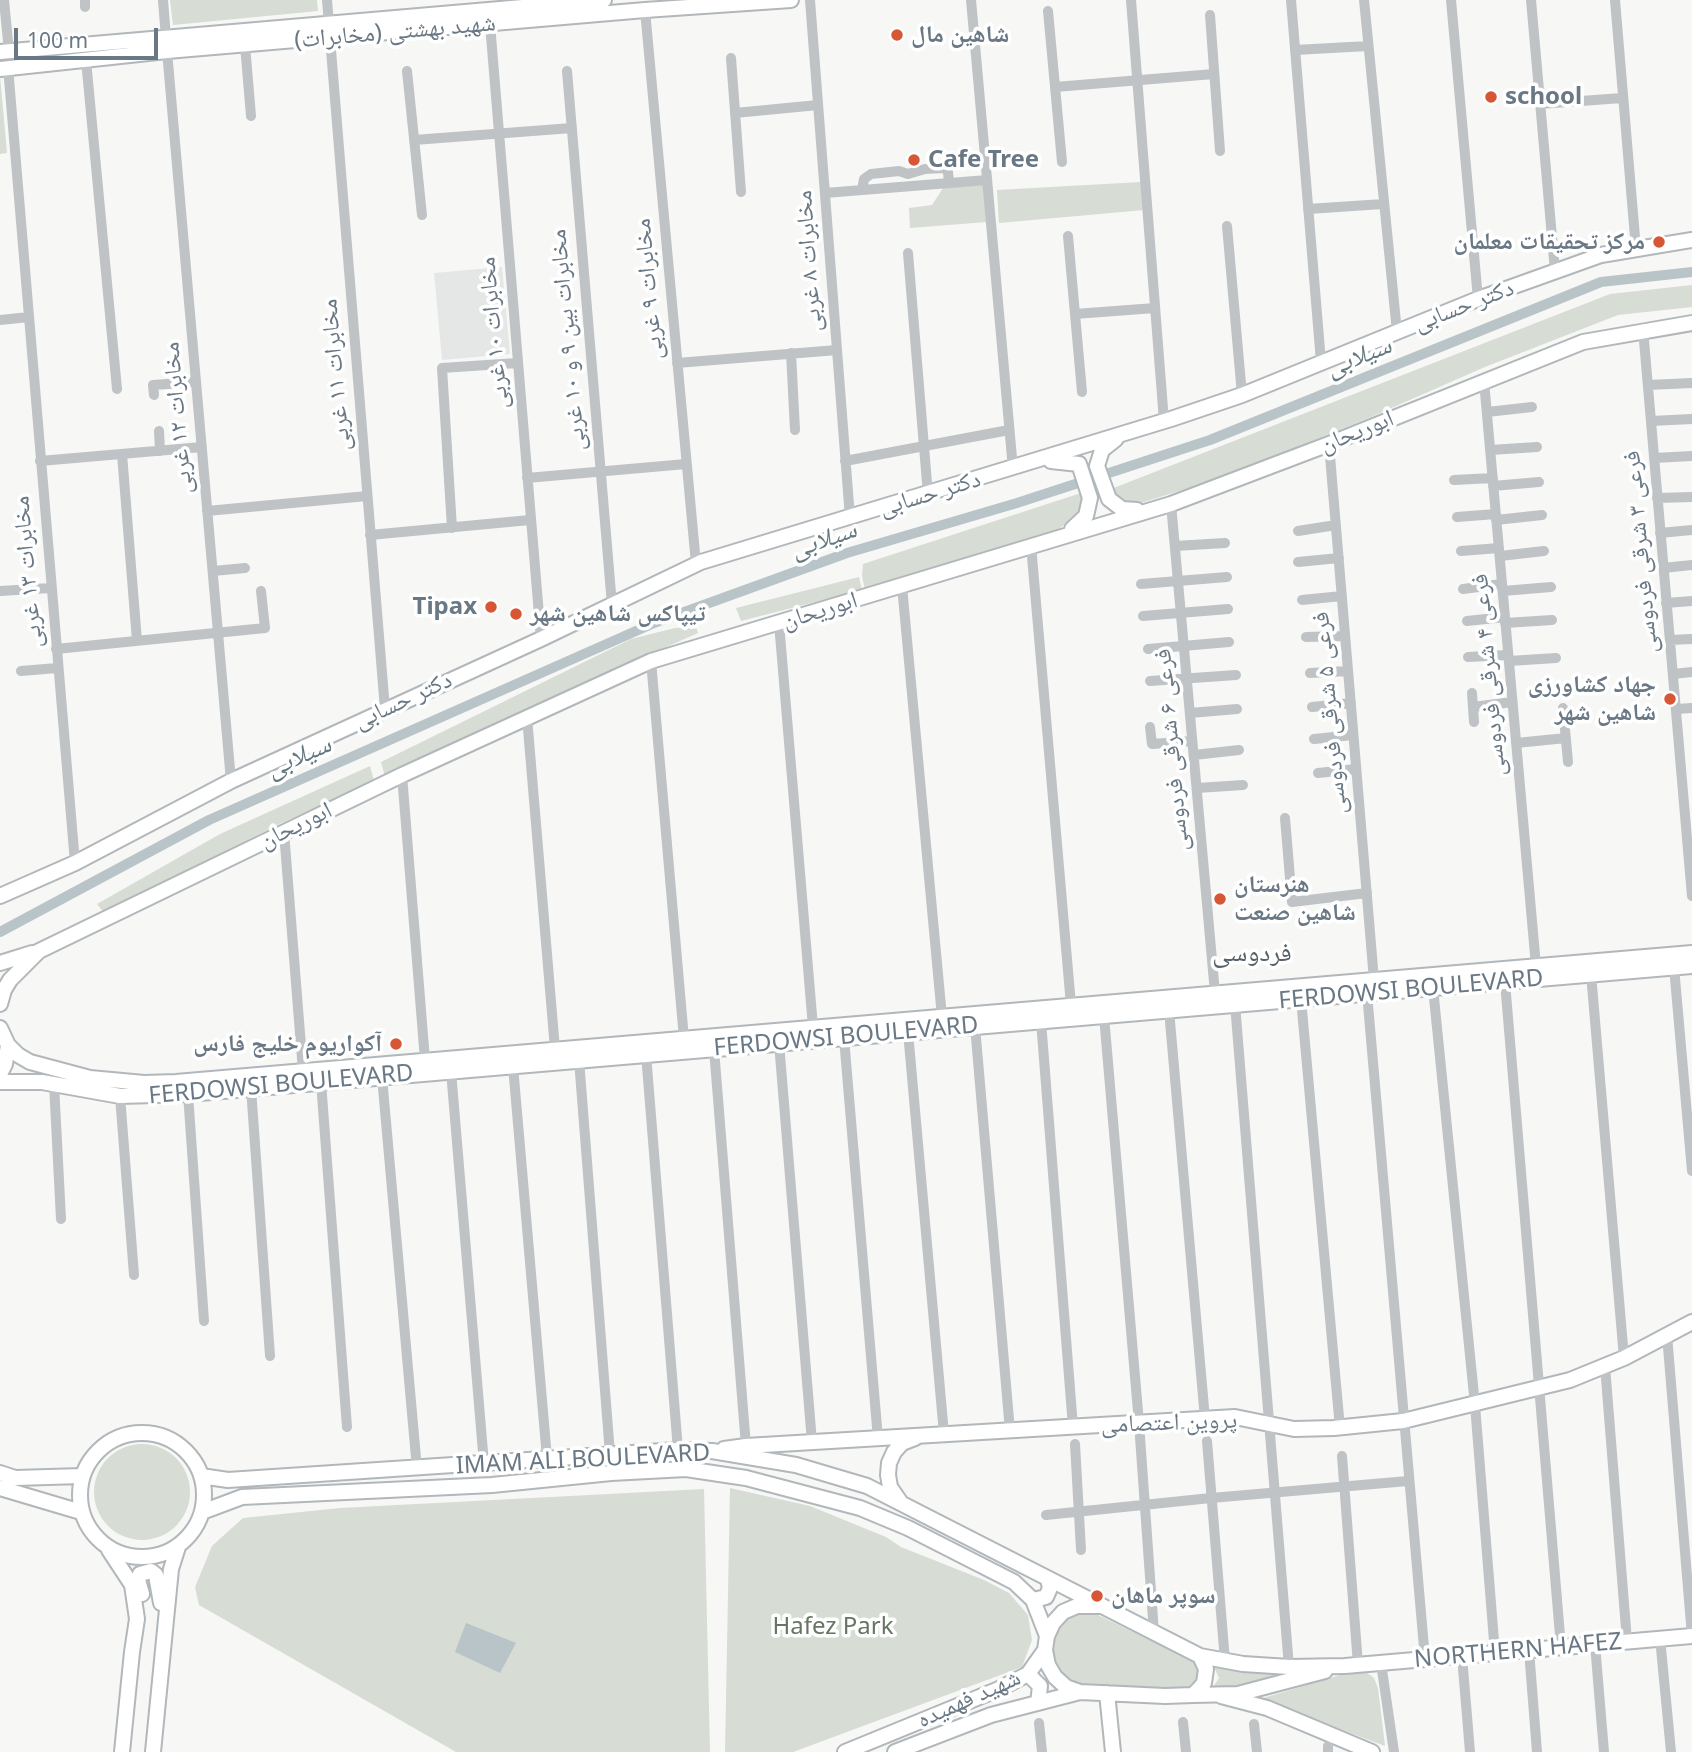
<!DOCTYPE html>
<html>
<head>
<meta charset="utf-8">
<style>
  body { margin:0 }
  #map { position:relative; width:1692px; height:1752px; overflow:hidden; background:#f7f7f5; font-family:"Noto Sans",sans-serif }
  canvas { display:block }
  .scale { position:absolute; left:14px; top:28px; width:144px; height:32px; box-sizing:border-box; border:4px solid #697884; border-top:0; padding-left:9px; font-size:21px; line-height:24px; white-space:nowrap; color:#697884; -webkit-text-stroke:5px #fff; paint-order:stroke }
</style>
</head>
<body>
<div id="map">
<canvas width="1692" height="1752"></canvas>
<div class="scale">100 m</div>
</div>
<script>
const ctx = document.querySelector('canvas').getContext('2d');
ctx.lineJoin = 'round';
function paint(path, color) {
  ctx.fillStyle = color;
  ctx.fill(path, 'evenodd');
}
function toPath(rows) {
  const path = new Path2D();
  for (const r of rows) {
    if (r.length === 3) {
      path.moveTo(r[0] + r[2], r[1]);
      path.arc(r[0], r[1], r[2], 0, 2 * Math.PI);
      continue;
    }
    path.moveTo(r[0], r[1]);
    for (let i = 2; i < r.length; i += 2) path.lineTo(r[i], r[i + 1]);
  }
  return path;
}
function trace(path, color, width, dash) {
  ctx.strokeStyle = color;
  ctx.lineWidth = width;
  ctx.lineCap = dash ? 'butt' : 'round';
  ctx.setLineDash(dash || []);
  ctx.stroke(path);
}
function write(font, color, halo, rows, align = 'center') {
  ctx.font = font + ' "Noto Sans","Noto Naskh Arabic",sans-serif';
  ctx.lineWidth = 7;
  ctx.setLineDash([]);
  ctx.textBaseline = 'middle';
  ctx.strokeStyle = halo;
  ctx.fillStyle = color;
  for (const [text, x, y, turn = 0] of rows) {
    ctx.save();
    ctx.translate(x, y);
    ctx.rotate((+turn || 0) * Math.PI / 180);
    ctx.textAlign = isNaN(turn) ? turn : align;
    if (halo) ctx.strokeText(text, 0, 0);
    ctx.fillText(text, 0, 0);
    ctx.restore();
  }
}
const built = toPath([
  [502,267,510,354,442,360,434,273]
]);
const green = toPath([
  [170,0,317,0,318,11,173,25],
  [0,76,7,153,0,154],
  [1141,182,1144,210,999,223,997,190],
  [983,185,987,222,910,228,909,208,932,205,943,188],
  [1692,285,1692,307,1618,315,1485,367,1371,417,1217,479,1141,503,1128,502,1111,489,1610,294],
  [1081,493,1084,499,1076,515,1058,530,865,590,862,576,863,564],
  [859,577,862,590,741,621,736,608],
  [696,627,698,633,516,714,385,777,381,762,631,639,675,628],
  [370,766,374,781,277,825,104,913,97,904,220,834],
  [142,1492,48],
  [730,1488,810,1506,886,1537,901,1547,984,1580,1009,1593,1028,1615,1032,1640,1022,1667,793,1752,725,1752],
  [704,1489,710,1752,456,1752,199,1605,195,1587,212,1546,243,1518,340,1508],
  [1084,1613,1096,1614,1195,1662,1198,1665,1201,1678,1192,1687,1188,1688,1090,1685,1077,1683,1067,1678,1058,1669,1053,1658,1052,1645,1055,1633,1062,1623,1072,1616],
  [1213,1665,1300,1674,1211,1690,1219,1678],
  [1350,1672,1366,1672,1374,1678,1378,1688,1385,1746,1260,1699]
]);
const water = toPath([
  [466,1623,516,1643,500,1673,455,1652]
]);
const canal = toPath([
  [0,932,209,820,654,623,847,553,1017,503,1210,440,1601,282,1692,272]
]);
const street = toPath([
  [4,0,9,52],
  [85,0,85,7],
  [163,0,166,38],
  [327,0,329,24],
  [810,0,850,518],
  [971,0,1013,469],
  [1131,0,1164,421],
  [1291,0,1321,362],
  [1364,0,1397,332],
  [1451,0,1478,299],
  [1531,0,1555,271],
  [1615,0,1636,249],
  [645,10,696,564],
  [1048,11,1062,162],
  [1210,15,1220,151],
  [490,24,541,639],
  [330,38,385,709],
  [245,45,251,116],
  [1295,50,1368,46],
  [167,51,231,781],
  [731,58,741,192],
  [86,60,117,389],
  [8,67,75,863],
  [407,71,422,215],
  [567,71,612,605],
  [1055,87,1214,74],
  [1540,104,1622,98],
  [735,113,818,105],
  [414,140,572,128],
  [862,190,864,179,871,174,899,171,908,174,925,169,945,168,948,172,949,183],
  [825,193,987,180],
  [1308,209,1383,204],
  [1227,226,1242,395],
  [1068,236,1082,392],
  [908,253,928,495],
  [1075,314,1155,308],
  [0,320,29,317],
  [1643,329,1692,896],
  [791,353,795,430],
  [677,363,837,350],
  [1484,381,1536,966],
  [1648,385,1692,383],
  [154,395,153,385,196,382],
  [1487,412,1532,407],
  [1651,421,1692,419],
  [159,431,160,451],
  [1329,444,1374,980],
  [1490,450,1537,447],
  [122,454,137,641],
  [1654,458,1692,456],
  [40,461,202,447],
  [845,461,1009,430],
  [527,478,686,464],
  [1454,480,1493,478],
  [1493,486,1539,482],
  [1657,498,1692,497],
  [1171,504,1215,993],
  [207,511,367,496],
  [1457,517,1496,514],
  [1496,520,1542,515],
  [452,528,442,368,517,363],
  [1298,531,1336,525],
  [1660,533,1692,530],
  [370,535,530,520],
  [1031,545,1071,1005],
  [1175,546,1225,543],
  [1461,551,1499,548],
  [1500,556,1544,551],
  [1298,562,1339,558],
  [1663,568,1692,565],
  [213,571,245,568],
  [1141,584,1227,577],
  [902,586,942,1017],
  [1463,589,1502,584],
  [0,591,51,588],
  [1503,591,1551,587],
  [1302,600,1342,596],
  [1666,603,1692,601],
  [1143,616,1228,609],
  [1467,621,1505,617],
  [779,623,813,1027],
  [1505,623,1552,620],
  [1306,637,1345,636],
  [1670,640,1692,639],
  [56,649,265,628,261,591],
  [1148,649,1229,642],
  [1468,657,1508,655],
  [651,661,684,1039],
  [1509,661,1556,658],
  [21,671,57,668],
  [1310,673,1348,671],
  [1673,674,1692,672],
  [1150,681,1236,675],
  [1472,693,1474,722],
  [1312,707,1351,703],
  [1473,707,1512,702],
  [1563,708,1568,762],
  [1676,709,1692,708],
  [1190,713,1237,709],
  [527,717,555,1049],
  [1150,727,1152,744,1192,741],
  [1314,739,1353,735],
  [1516,743,1566,738],
  [1194,755,1239,750],
  [1318,773,1356,769],
  [402,775,425,1060],
  [1197,788,1243,785],
  [1285,818,1292,902,1367,893],
  [284,832,303,1071],
  [1674,967,1692,1171],
  [1591,974,1624,1358],
  [1505,982,1561,1647],
  [1433,988,1475,1405,1495,1653],
  [1367,993,1425,1659],
  [1301,999,1340,1428],
  [1235,1004,1289,1667],
  [1169,1010,1205,1419],
  [1104,1016,1139,1423,1154,1633],
  [1041,1021,1073,1427],
  [975,1026,1010,1431],
  [908,1032,944,1434],
  [844,1038,878,1439],
  [779,1043,812,1442],
  [714,1049,746,1446],
  [646,1054,678,1450],
  [579,1060,610,1454],
  [513,1066,547,1458],
  [451,1071,484,1464],
  [382,1077,417,1469],
  [321,1082,347,1427],
  [54,1084,61,1219],
  [251,1088,270,1356],
  [188,1094,204,1321],
  [120,1096,134,1275],
  [1667,1335,1692,1636],
  [1605,1366,1627,1641],
  [1207,1441,1225,1661],
  [1075,1444,1081,1550],
  [1342,1456,1358,1665],
  [1046,1515,1211,1498,1408,1481],
  [1660,1638,1671,1752],
  [1595,1644,1604,1752],
  [1529,1650,1537,1752],
  [1462,1656,1470,1752],
  [1381,1663,1394,1752],
  [1183,1722,1186,1752],
  [1039,1723,1042,1752],
  [1254,1724,1257,1752],
  [1328,1746,1328,1752]
]);
const secondary = toPath([
  [0,52,604,0],
  [0,69,167,51,645,10,791,0],
  [1116,439,1102,450,1097,466,1109,499,1122,509,1137,510],
  [1051,461,1079,464,1090,498,1086,516,1072,529],
  [0,896,75,863,231,781,541,639,701,562,1171,419,1242,395,1478,299,1601,255,1692,240],
  [0,963,32,953],
  [0,1004,4,990,10,980,39,951,402,775,651,661,1171,504,1329,444,1583,342,1692,323],
  [0,1028,8,1045,5,1064,0,1074],
  [8,1045,18,1055,30,1062,90,1078,144,1083,176,1082,1692,953],
  [0,1082,42,1082,120,1096,188,1094,1692,966],
  [142,1495,62],
  [724,1449,746,1446,1235,1417,1294,1429,1334,1428,1403,1421,1570,1380,1624,1358,1692,1322],
  [0,1473,15,1478,82,1476],
  [201,1476,228,1480,678,1450,712,1451,796,1465,867,1486,1200,1656,1206,1669,1204,1683,1199,1689,1193,1695,1165,1696,1080,1692,1066,1687,1055,1677,1048,1665,1045,1650,1047,1636,1053,1623,1063,1612,1077,1606,1100,1606],
  [0,1488,81,1512],
  [901,1503,890,1487,888,1475,889,1463,894,1452,902,1443,915,1438],
  [202,1512,242,1497,492,1485,611,1473,686,1469,746,1478,860,1508,908,1528,1014,1582,1033,1600,1047,1636],
  [109,1550,132,1585,137,1619,132,1652,122,1752],
  [142,1594,138,1580,140,1574,151,1571,156,1575,161,1603],
  [1033,1600,1046,1597,1050,1588,1048,1579],
  [1200,1656,1243,1664,1289,1667,1345,1666,1692,1636],
  [1028,1674,1040,1686,1038,1703],
  [1107,1693,1113,1752],
  [1193,1695,1238,1694,1325,1671],
  [1221,1696,1267,1708,1372,1752],
  [153,1752,171,1569,178,1547],
  [845,1752,999,1689,1028,1674,1045,1650],
  [895,1752,991,1715,1080,1692]
]);
const markers = [
  [897,35,7,"#d75635"],
  [1491,97,7,"#d75635"],
  [914,160,7,"#d75635"],
  [1659,242,7,"#d75635"],
  [491,607,7,"#d75635"],
  [516,614,7,"#d75635"],
  [1670,699,7,"#d75635"],
  [1220,899,7,"#d75635"],
  [396,1044,7,"#d75635"],
  [1097,1596,7,"#d75635"]
];
const streetNames = [
  ["شهید بهشتی (مخابرات)",395,32,-5],
  ["مخابرات ۸ غربی",809,261,-94],
  ["مخابرات ۹ غربی",649,289,-95],
  ["دکتر حسابی",1464,306,-21],
  ["مخابرات ۱۰ غربی",494,333,-95],
  ["مخابرات بین ۹ و ۱۰ غربی",568,340,-95],
  ["مخابرات ۱۱ غربی",336,375,-95],
  ["مخابرات ۱۲ غربی",178,418,-95],
  ["ابوریحان",1357,432,-22],
  ["دکتر حسابی",930,494,-17],
  ["فرعی ۳ شرقی فردوسی",1641,552,-95],
  ["مخابرات ۱۳ غربی",28,572,-95],
  ["ابوریحان",820,611,-17],
  ["فرعی ۴ شرقی فردوسی",1489,675,-95],
  ["دکتر حسابی",403,701,-25],
  ["فرعی ۵ شرقی فردوسی",1330,713,-95],
  ["فرعی ۶ شرقی فردوسی",1172,750,-95],
  ["ابوریحان",296,826,-26],
  ["FERDOWSI BOULEVARD",1411,990,-5],
  ["FERDOWSI BOULEVARD",846,1037,-5],
  ["FERDOWSI BOULEVARD",281,1085,-5],
  ["پروین اعتصامی",1169,1423,-2],
  ["IMAM ALI BOULEVARD",583,1460,-3],
  ["NORTHERN HAFEZ",1518,1651,-5],
  ["شهید فهمیده",969,1699,-24]
];
const poiNames = [
  ["شاهین مال",911,35],
  ["school",1505,97],
  ["Cafe Tree",928,160],
  ["مرکز تحقیقات معلمان",1645,242,"right"],
  ["Tipax",477,607,"right"],
  ["تیپاکس شاهین شهر",530,614],
  ["جهاد کشاورزی",1656,685,"right"],
  ["شاهین شهر",1656,713,"right"],
  ["هنرستان",1234,885],
  ["شاهین صنعت",1234,913],
  ["آکواریوم خلیج فارس",382,1044,"right"],
  ["سوپر ماهان",1111,1596]
];
const parkNames = [
  ["Hafez Park",833,1627]
];
const waterNames = [
  ["سیلابی",1359,357,-22],
  ["سیلابی",824,540,-19],
  ["سیلابی",299,757,-24]
];
const neighbourhoodNames = [
  ["فردوسی",1252,954]
];
paint(built, '#e5e6e6');
paint(green, '#d7dcd4');
paint(water, '#b8c4c8');
trace(canal, '#b8c4c8', 10);
trace(secondary, '#b1b7bb', 18);
trace(street, '#bfc3c6', 10);
trace(secondary, '#fff', 14);
for (const [x, y, r, color] of markers) {
  const dot = new Path2D();
  dot.arc(x, y, r, 0, 2 * Math.PI);
  ctx.fillStyle = color;
  ctx.fill(dot);
  trace(dot, '#fff', 2.5);
}
write('24px', '#697884', '#fff', streetNames);
write('bold 24px', '#697884', '#fff', poiNames, 'left');
write('24px', '#677663', '#fff', parkNames);
write('italic 26px', '#64797f', '#fff', waterNames);
write('26px', '#566169', '#fff', neighbourhoodNames);
</script>
</body>
</html>
